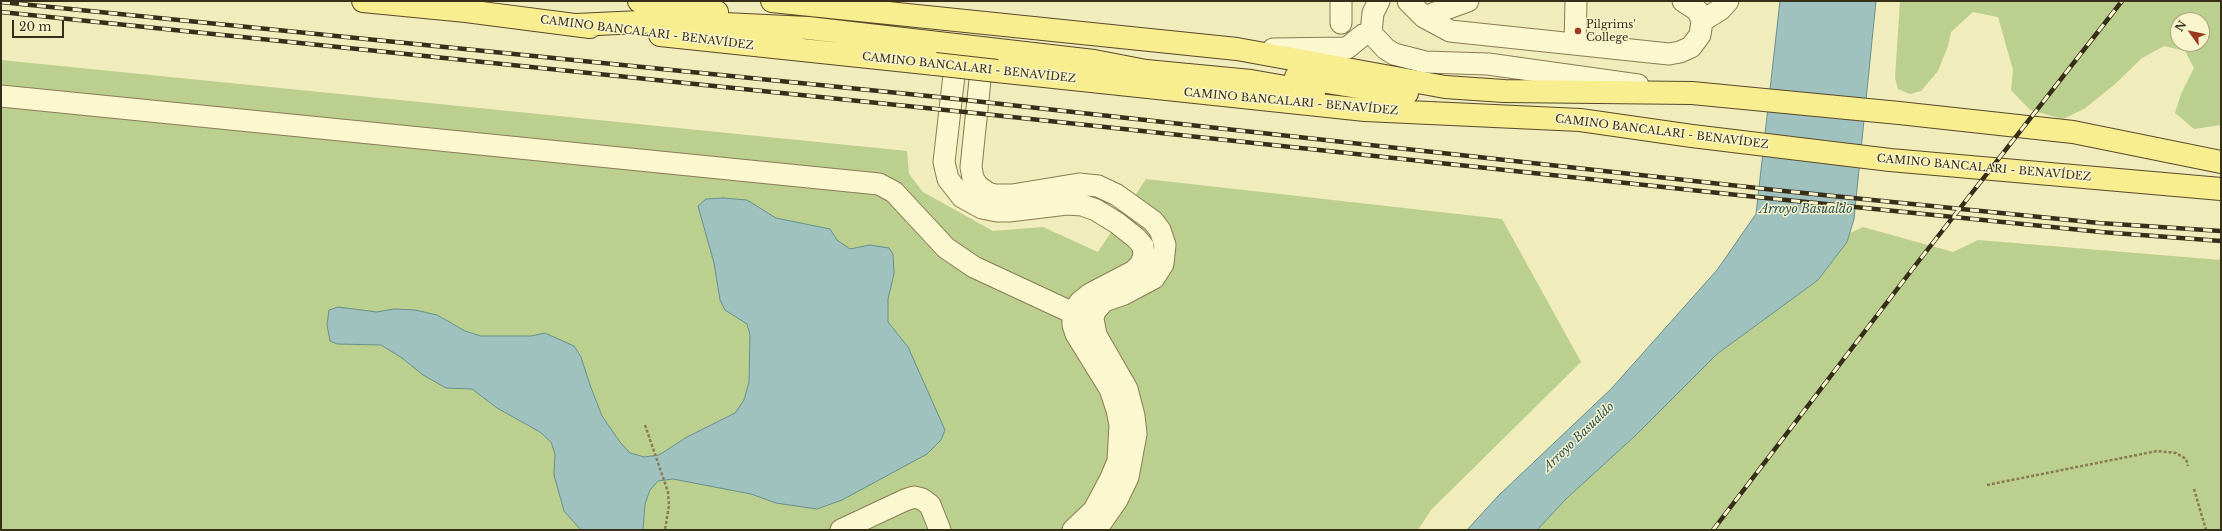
<!DOCTYPE html>
<html>
<head>
<meta charset="utf-8">
<style>
  body { margin:0 }
  #map { position:relative; width:2222px; height:531px; overflow:hidden; background:#f1ecbc; font-family:"Libre Baskerville",serif }
  canvas { display:block }
  .frame { position:absolute; inset:0; border:2px solid #372e1a; pointer-events:none }
  .north { position:absolute; left:2170px; top:12px; width:40px; height:40px; box-sizing:border-box; background:#f8f4cc; border:1px solid #aba585; border-radius:50%; rotate:303deg; font-size:11px; font-weight:700; line-height:16px; text-align:center; color:#372e1a }
  .north::after { content:''; display:block; margin:auto; width:14px; height:18px; background:#9d3820; clip-path:polygon(50% 0,100% 100%,50% 72%,0 100%) }
  .scale { position:absolute; left:12px; top:20px; width:52px; height:18px; box-sizing:border-box; border:2px solid #372e1a; border-top:0; padding-left:5px; font-size:12px; line-height:14px; white-space:nowrap; color:#372e1a; -webkit-text-stroke:3px #f8f4cc; paint-order:stroke }
</style>
</head>
<body>
<div id="map">
<canvas width="2222" height="531"></canvas>
<div class="frame"></div>
<div class="north">N</div>
<div class="scale">20 m</div>
</div>
<script>
const ctx = document.querySelector('canvas').getContext('2d');
ctx.lineJoin = 'round';
function paint(path, color) {
  ctx.fillStyle = color;
  ctx.fill(path, 'evenodd');
}
function toPath(rows) {
  const path = new Path2D();
  for (const r of rows) {
    path.moveTo(r[0], r[1]);
    for (let i = 2; i < r.length; i += 2) path.lineTo(r[i], r[i + 1]);
  }
  return path;
}
function trace(path, color, width, dash) {
  ctx.strokeStyle = color;
  ctx.lineWidth = width;
  ctx.lineCap = dash ? 'butt' : 'round';
  ctx.setLineDash(dash || []);
  ctx.stroke(path);
}
function write(font, color, halo, rows, align = 'center') {
  ctx.font = font + ' "Libre Baskerville",serif';
  ctx.lineWidth = 3;
  ctx.setLineDash([]);
  ctx.textBaseline = 'middle';
  ctx.strokeStyle = halo;
  ctx.fillStyle = color;
  for (const [text, x, y, turn = 0] of rows) {
    ctx.save();
    ctx.translate(x, y);
    ctx.rotate((+turn || 0) * Math.PI / 180);
    ctx.textAlign = isNaN(turn) ? turn : align;
    if (halo) ctx.strokeText(text, 0, 0);
    ctx.fillText(text, 0, 0);
    ctx.restore();
  }
}
const green = toPath([
  [1900,1,2221,1,2221,125,2194,129,2175,113,2181,94,2194,68,2185,51,2164,46,2142,58,2114,85,2084,109,2063,119,2030,110,2011,90,2013,70,1998,17,1973,12,1951,32,1948,46,1938,71,1921,91,1910,94,1898,89,1895,78],
  [2178,20,2202,20,2202,44,2178,44],
  [1,60,907,151,909,174,923,192,993,231,1043,227,1098,252,1146,179,1502,219,1581,362,1431,510,1418,530,1,530],
  [1863,227,1953,252,1978,240,2221,260,2221,530,1537,530,1567,498,1636,435,1717,354,1818,280,1847,242,1850,233]
]);
const water = toPath([
  [1780,1,1876,1,1854,219,1847,242,1818,280,1717,354,1636,435,1567,498,1537,530,1467,530,1498,496,1611,389,1717,270,1756,214,1780,1],
  [723,198,747,200,776,218,830,229,837,240,850,249,870,245,889,248,893,254,894,274,888,299,888,322,908,347,945,430,941,440,927,454,842,500,817,509,776,503,751,494,673,479,658,481,650,490,645,504,643,530,581,530,564,511,554,475,555,454,551,442,540,432,497,408,472,389,446,388,423,375,402,358,381,345,337,344,330,341,327,325,329,310,338,307,377,312,394,309,415,310,437,315,465,331,481,336,531,336,545,333,574,346,581,357,590,385,602,416,620,442,630,453,644,457,659,455,687,437,735,413,744,400,749,382,750,335,747,324,725,310,720,300,714,263,698,206,706,199,723,198]
]);
const path = toPath([
  [645,425,668,492,669,505,665,530],
  [1987,485,2157,451,2176,453,2186,459,2188,466],
  [2194,489,2206,530]
]);
const minor = toPath([
  [1341,1,1341,23],
  [1408,1,1424,17,1450,31,1669,54,1680,52,1691,47,1700,35,1702,21,1698,11,1683,1],
  [1424,17,1468,1],
  [1702,21,1721,9,1728,1],
  [1371,33,1386,49,1394,54,1425,62,1488,64,1638,85],
  [1371,33,1373,13,1379,1],
  [1575,44,1576,1],
  [957,49,944,162,948,179,962,197,982,208,997,211,1009,211,1067,204,1082,205,1096,210,1117,223,1136,238,1143,246,1144,256,1140,265,1134,271,1090,294,1080,302,1073,313,1073,325,1076,334,1110,389,1117,410,1120,425,1118,461,1111,478,1094,510,1073,530],
  [1273,49,1347,48,1363,35,1371,33],
  [983,51,971,167,973,178,978,186,988,193,995,195,1012,195,1079,184,1098,186,1117,195,1153,221,1160,230,1165,245,1163,264,1154,278,1124,294,1104,301,1095,311,1093,319,1096,335,1127,389,1134,416,1136,434,1128,477,1117,500,1096,530],
  [1,96,879,184,894,192,946,248,974,267,1073,313,1093,319],
  [841,530,905,500,914,497,922,499,930,505,940,530]
]);
const major = toPath([
  [363,1,466,11,590,27],
  [639,1,717,12],
  [772,1,1237,49,1445,87,1504,91,1692,93,1899,113,2073,132,2221,162],
  [576,25,662,21,808,28,1094,61,1146,71,1251,81,1314,92],
  [660,35,935,64],
  [997,71,1365,110,1580,120,1692,136,1890,160,2221,189],
  [1296,77,1376,90,1407,93]
]);
const rail = toPath([
  [1,2,938,97,1784,191,2099,223,2221,231],
  [1,12,984,114,1747,196,2101,232,2221,241],
  [1713,530,1914,267,2122,1]
]);
const majorBridge = toPath([
  [935,64,997,71]
]);
const markers = [
  [1578,31,4,"#9d3820"]
];
const poiNames = [
  ["Pilgrims'",1586,25],
  ["College",1586,38]
];
const streetNames = [
  ["CAMINO BANCALARI - BENAVÍDEZ",647,33,7],
  ["CAMINO BANCALARI - BENAVÍDEZ",969,68,6],
  ["CAMINO BANCALARI - BENAVÍDEZ",1291,102,5],
  ["CAMINO BANCALARI - BENAVÍDEZ",1662,132,7],
  ["CAMINO BANCALARI - BENAVÍDEZ",1984,168,5]
];
const waterNames = [
  ["Arroyo Basualdo",1806,210],
  ["Arroyo Basualdo",1579,437,-44]
];
paint(green, '#bbcf8f');
paint(water, '#a0c2be');
trace(water, '#67908e', 1);
trace(minor, '#8a7b54', 23);
trace(major, '#574829', 24);
trace(path, '#8a7b54', 2.5, [3, 2]);
trace(minor, '#fbf7cf', 21);
trace(major, '#f8ed8f', 22);
trace(rail, '#372e1a', 4.5);
trace(rail, '#f8f4cc', 3, [9]);
trace(majorBridge, '#574829', 24, []);
trace(majorBridge, '#f8ed8f', 22);
for (const [x, y, r, color] of markers) {
  const dot = new Path2D();
  dot.arc(x, y, r, 0, 2 * Math.PI);
  ctx.fillStyle = color;
  ctx.fill(dot);
  trace(dot, '#f8f4cc', 1.5);
}
write('11px', '#372e1a', '#f8f4cc', poiNames, 'left');
write('11px', '#372e1a', '#f8f4cc', streetNames);
write('italic 12px', '#285259', '#f8f4cc', waterNames);
</script>
</body>
</html>
